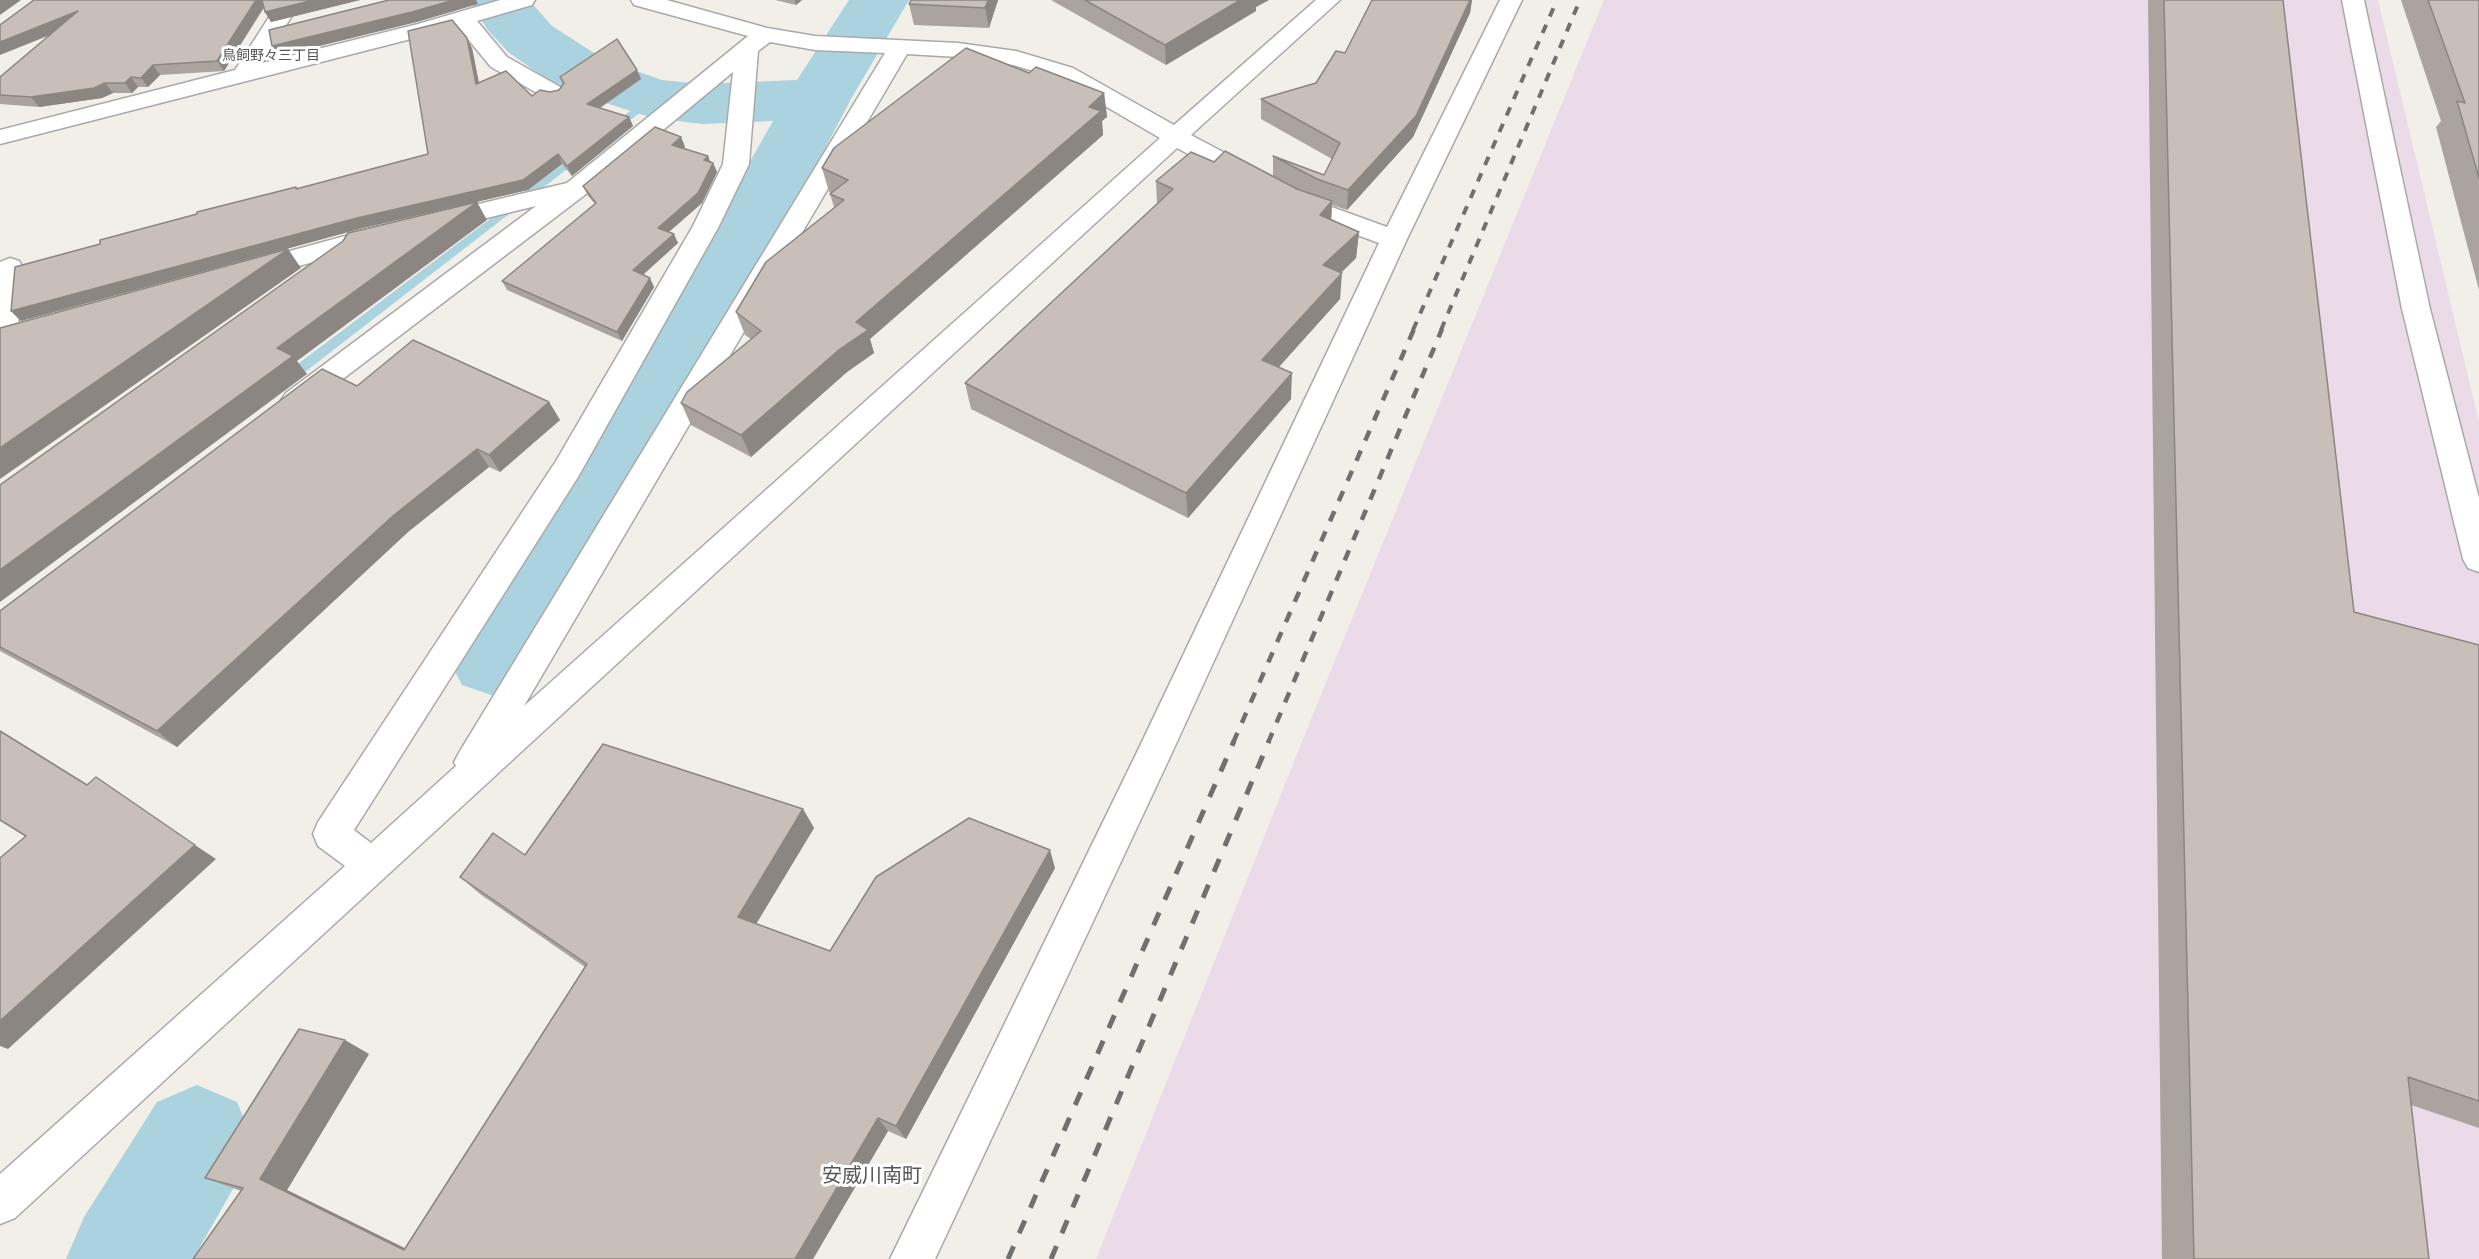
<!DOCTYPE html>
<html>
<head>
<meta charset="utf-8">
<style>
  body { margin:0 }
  canvas { display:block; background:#f2efe9 }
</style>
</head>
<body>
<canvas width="2479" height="1259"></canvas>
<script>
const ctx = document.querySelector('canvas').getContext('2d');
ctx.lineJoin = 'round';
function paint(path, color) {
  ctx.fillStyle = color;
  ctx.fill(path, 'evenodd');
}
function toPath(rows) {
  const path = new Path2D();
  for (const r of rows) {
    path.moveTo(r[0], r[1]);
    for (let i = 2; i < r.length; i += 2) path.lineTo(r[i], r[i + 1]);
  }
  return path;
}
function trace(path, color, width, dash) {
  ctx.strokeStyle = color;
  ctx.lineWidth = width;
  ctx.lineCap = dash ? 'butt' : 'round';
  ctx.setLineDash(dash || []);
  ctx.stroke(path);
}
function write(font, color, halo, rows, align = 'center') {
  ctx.font = font + ' Overpass,"Noto Sans JP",sans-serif';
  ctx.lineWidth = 6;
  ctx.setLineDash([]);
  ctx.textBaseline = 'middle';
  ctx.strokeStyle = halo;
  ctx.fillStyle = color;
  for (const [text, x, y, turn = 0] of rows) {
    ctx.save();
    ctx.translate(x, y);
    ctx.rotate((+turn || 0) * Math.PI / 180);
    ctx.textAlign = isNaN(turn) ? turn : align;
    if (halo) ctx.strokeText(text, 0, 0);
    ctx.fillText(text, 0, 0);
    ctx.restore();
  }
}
const industrial = toPath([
  [1604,0,2378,0,2479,422,2479,1259,1096,1259,1305,734]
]);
const stream = toPath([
  [653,95,658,98,657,100,617,130,609,130,609,126,653,95],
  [580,151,586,154,584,156,292,382,282,382,280,379,282,376,580,151]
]);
const river = toPath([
  [469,0,529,0,552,26,605,60,662,80,702,84,797,80,849,0,909,0,851,99,750,291,526,685,494,696,462,685,448,658,462,631,679,286,773,121,702,124,653,118,559,88,508,52,487,29,469,0],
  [197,1085,237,1102,254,1142,237,1182,193,1259,66,1259,84,1217,157,1102,197,1085]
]);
const minor = toPath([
  [280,0,302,0,262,63,418,24,500,0,535,0,532,5,477,21,507,57,562,88,566,93,562,98,554,100,546,98,491,67,458,27,0,144,0,130,235,70,280,0],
  [631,0,667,0,767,28,815,36,958,43,1016,51,1073,68,1174,125,1316,0,1340,0,1191,135,1315,201,1387,227,1500,0,1522,0,1407,239,1170,757,935,1259,890,1259,1140,746,1379,243,1297,213,1177,148,15,1218,0,1224,0,1174,345,866,318,846,313,834,318,822,556,461,693,226,723,164,733,72,586,194,306,407,296,410,286,407,281,400,286,393,536,206,437,230,428,228,424,222,428,216,567,183,748,36,634,5,631,0],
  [770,42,815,50,885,53,460,751,454,762,456,766,371,843,354,830,578,477,719,226,749,164,758,51,770,42],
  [907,54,958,57,1013,65,1057,78,1160,138,524,706,907,54],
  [2342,0,2364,0,2430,309,2479,498,2479,572,2468,568,2463,559,2402,309,2342,0],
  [378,227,387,230,391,236,387,242,251,279,242,276,238,270,242,264,378,227],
  [10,258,19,261,23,267,17,338,10,348,0,351,0,262,10,258]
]);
const railFar2 = toPath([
  [1413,330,1557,0],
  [1441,330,1580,0]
]);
const railFar1 = toPath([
  [1233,743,1414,329],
  [1268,743,1442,329]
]);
const rail = toPath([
  [1008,1259,1234,741],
  [1051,1259,1269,741]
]);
const wall = toPath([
  [34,0,360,0,271,22,265,12,264,8,224,71,160,75,148,87,138,87,132,93,113,93,102,98,39,107,0,104,0,77,49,36],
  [775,0,802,0,796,5],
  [998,0,989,28,914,25,909,4],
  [1051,0,1269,0,1256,7,1256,11,1166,65],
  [1372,0,1472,0,1470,13,1413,137,1347,210,1332,205,1331,219,1359,232,1356,258,1341,273,1340,299,1278,367,1291,399,1188,518,971,409,965,383,1157,204,1156,181,1214,162,1273,176,1273,156,1324,175,1332,159,1261,119,1261,99,1316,83,1345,53],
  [2148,0,2283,0,2354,612,2479,645,2479,1128,2411,1105,2429,1259,2162,1259],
  [2401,0,2479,0,2479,290,2436,127,2441,121],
  [472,48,479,83,532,96,559,90,563,84,560,77,637,70,641,79,600,108,629,117,633,126,572,176,562,164,528,190,363,228,21,321,11,311,100,244,296,187,297,189,428,154],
  [1029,73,1104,93,1107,117,1102,121,1103,135,870,339,874,353,847,372,751,457,691,425,681,403,751,339,745,335,736,312,834,207,830,194,831,193,829,192,822,168],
  [681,137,685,147,683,148,708,156,710,161,713,163,717,172,702,203,669,232,678,243,643,275,654,287,622,341,507,290,502,281,595,204,588,196,583,186],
  [357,386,549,402,560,420,500,472,489,467,408,532,177,747,0,651,0,611],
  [803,809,814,828,756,924,830,951,1055,868,906,1139,888,1131,813,1259,193,1259,241,1191,205,1178,369,1054,287,1190,405,1248,585,967,480,894,460,877,525,855]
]);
const shadedWall = toPath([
  [0,0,21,0,0,15],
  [256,0,264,0,266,3,224,71,217,61],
  [314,0,360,0,271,22,265,12],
  [454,0,476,0,478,4,417,22,279,56,272,46],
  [795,0,802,0,796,5],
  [988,0,998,0,989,28,985,8],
  [1240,0,1269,0,1256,7,1256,11,1166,65,1165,45],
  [1466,0,1472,0,1470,13,1413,137,1347,210,1348,190],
  [78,11,85,21,0,55,0,42],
  [467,38,472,48,481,94,476,84],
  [153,65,160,75,148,87,141,78],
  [637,70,641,79,591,114,587,104],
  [131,77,138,87,132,93,125,83],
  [105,83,113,93,102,98,39,107,31,97],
  [1104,93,1107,117,1102,121,1103,135,870,339,874,353,847,372,751,457,741,435,856,322],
  [629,117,633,126,572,176,567,166],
  [681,137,685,147,676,154,672,145],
  [558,154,562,164,528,190,363,228,21,321,11,311],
  [708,156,711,166,713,163,717,172,702,203,662,238,658,228,704,160],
  [1332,201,1331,228,1320,215],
  [477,202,487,220,297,361,307,374,0,602,0,570,277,348],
  [1359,232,1356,258,1322,291,1323,265],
  [674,234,678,243,637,280,633,270],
  [288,249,301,268,0,479,0,448],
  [1342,273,1340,299,1262,386,1262,360],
  [650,278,654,287,622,341,617,332],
  [1292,373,1291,399,1188,518,1186,493],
  [549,402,560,420,500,472,489,455],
  [477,449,489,467,408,532,177,747,157,731,394,515],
  [803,809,814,828,750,934,738,917],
  [195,845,216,859,8,1049,0,1046,0,1021],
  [1050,850,1055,868,906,1139,896,1126],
  [345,1040,369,1054,287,1190,426,1259,404,1250,260,1179],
  [878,1118,888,1131,813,1259,795,1259]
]);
const building = toPath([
  [34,0,256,0,217,61,153,65,141,78,131,77,125,83,105,83,94,88,31,97,0,95,0,77,78,11,0,42,0,25,34,0],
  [262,0,314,0,265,12,262,0],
  [389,0,454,0,412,12,272,46,269,30,389,0],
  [911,0,988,0,985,8,909,4,911,0],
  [1085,0,1240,0,1165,45,1085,0],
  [1372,0,1470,0,1416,116,1348,190,1317,179,1273,156,1324,175,1340,143,1261,99,1316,83,1336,51,1345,53,1372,0],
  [2164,0,2283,0,2354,612,2479,645,2479,1101,2408,1077,2429,1259,2194,1259,2164,0],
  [2428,0,2479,0,2479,178,2457,101,2465,103,2428,0],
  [452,20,467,38,476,84,506,71,532,96,540,90,550,92,559,90,564,83,560,77,617,39,637,70,587,104,629,117,567,166,558,154,523,180,357,218,11,311,15,267,100,244,100,240,197,214,197,212,296,187,296,189,428,154,408,31,452,20],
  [966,48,1029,73,1036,67,1104,93,1089,107,1101,111,856,322,868,330,840,349,741,435,681,403,687,392,761,331,736,312,766,262,844,200,830,194,848,180,822,168,834,148,966,48],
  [655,127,681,137,672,145,708,156,704,160,713,163,698,193,658,228,674,234,633,270,650,278,617,332,502,281,596,203,583,186,655,127],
  [1225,151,1297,189,1332,201,1320,215,1359,232,1323,265,1342,273,1262,360,1292,373,1186,493,965,383,1173,189,1156,181,1191,152,1214,162,1225,151],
  [477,202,277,348,293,356,0,570,0,485,343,241,348,233,477,202],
  [288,249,0,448,0,328,288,249],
  [413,340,549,402,489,455,477,449,394,515,157,731,0,647,0,611,322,369,357,386,413,340],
  [0,731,87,785,96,777,195,845,0,1021,0,858,26,836,0,820,0,731],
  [603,744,803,809,738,917,830,951,876,877,969,818,1050,850,896,1126,878,1118,795,1259,193,1259,243,1188,205,1178,299,1029,345,1040,260,1179,404,1250,587,964,460,877,493,833,525,855,603,744]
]);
const farNeighbourhoodnames = [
  ["鳥飼野々三丁目",271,57]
];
const nearNeighbourhoodnames = [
  ["安威川南町",872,1178]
];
paint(industrial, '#ebdbe8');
paint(stream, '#aad3df');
paint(river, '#aad3df');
trace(minor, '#a9a9a9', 3);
paint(minor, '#fff');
trace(railFar2, '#707070', 4, [9, 9]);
trace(railFar1, '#707070', 4.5, [11, 11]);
trace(rail, '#707070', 5, [14, 14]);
paint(wall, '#aba49e');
paint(shadedWall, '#8b8681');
paint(building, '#c7bfb8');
trace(building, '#8b8681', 1.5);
write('14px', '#555', '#fff', farNeighbourhoodnames);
write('20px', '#555', '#fff', nearNeighbourhoodnames);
</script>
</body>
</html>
